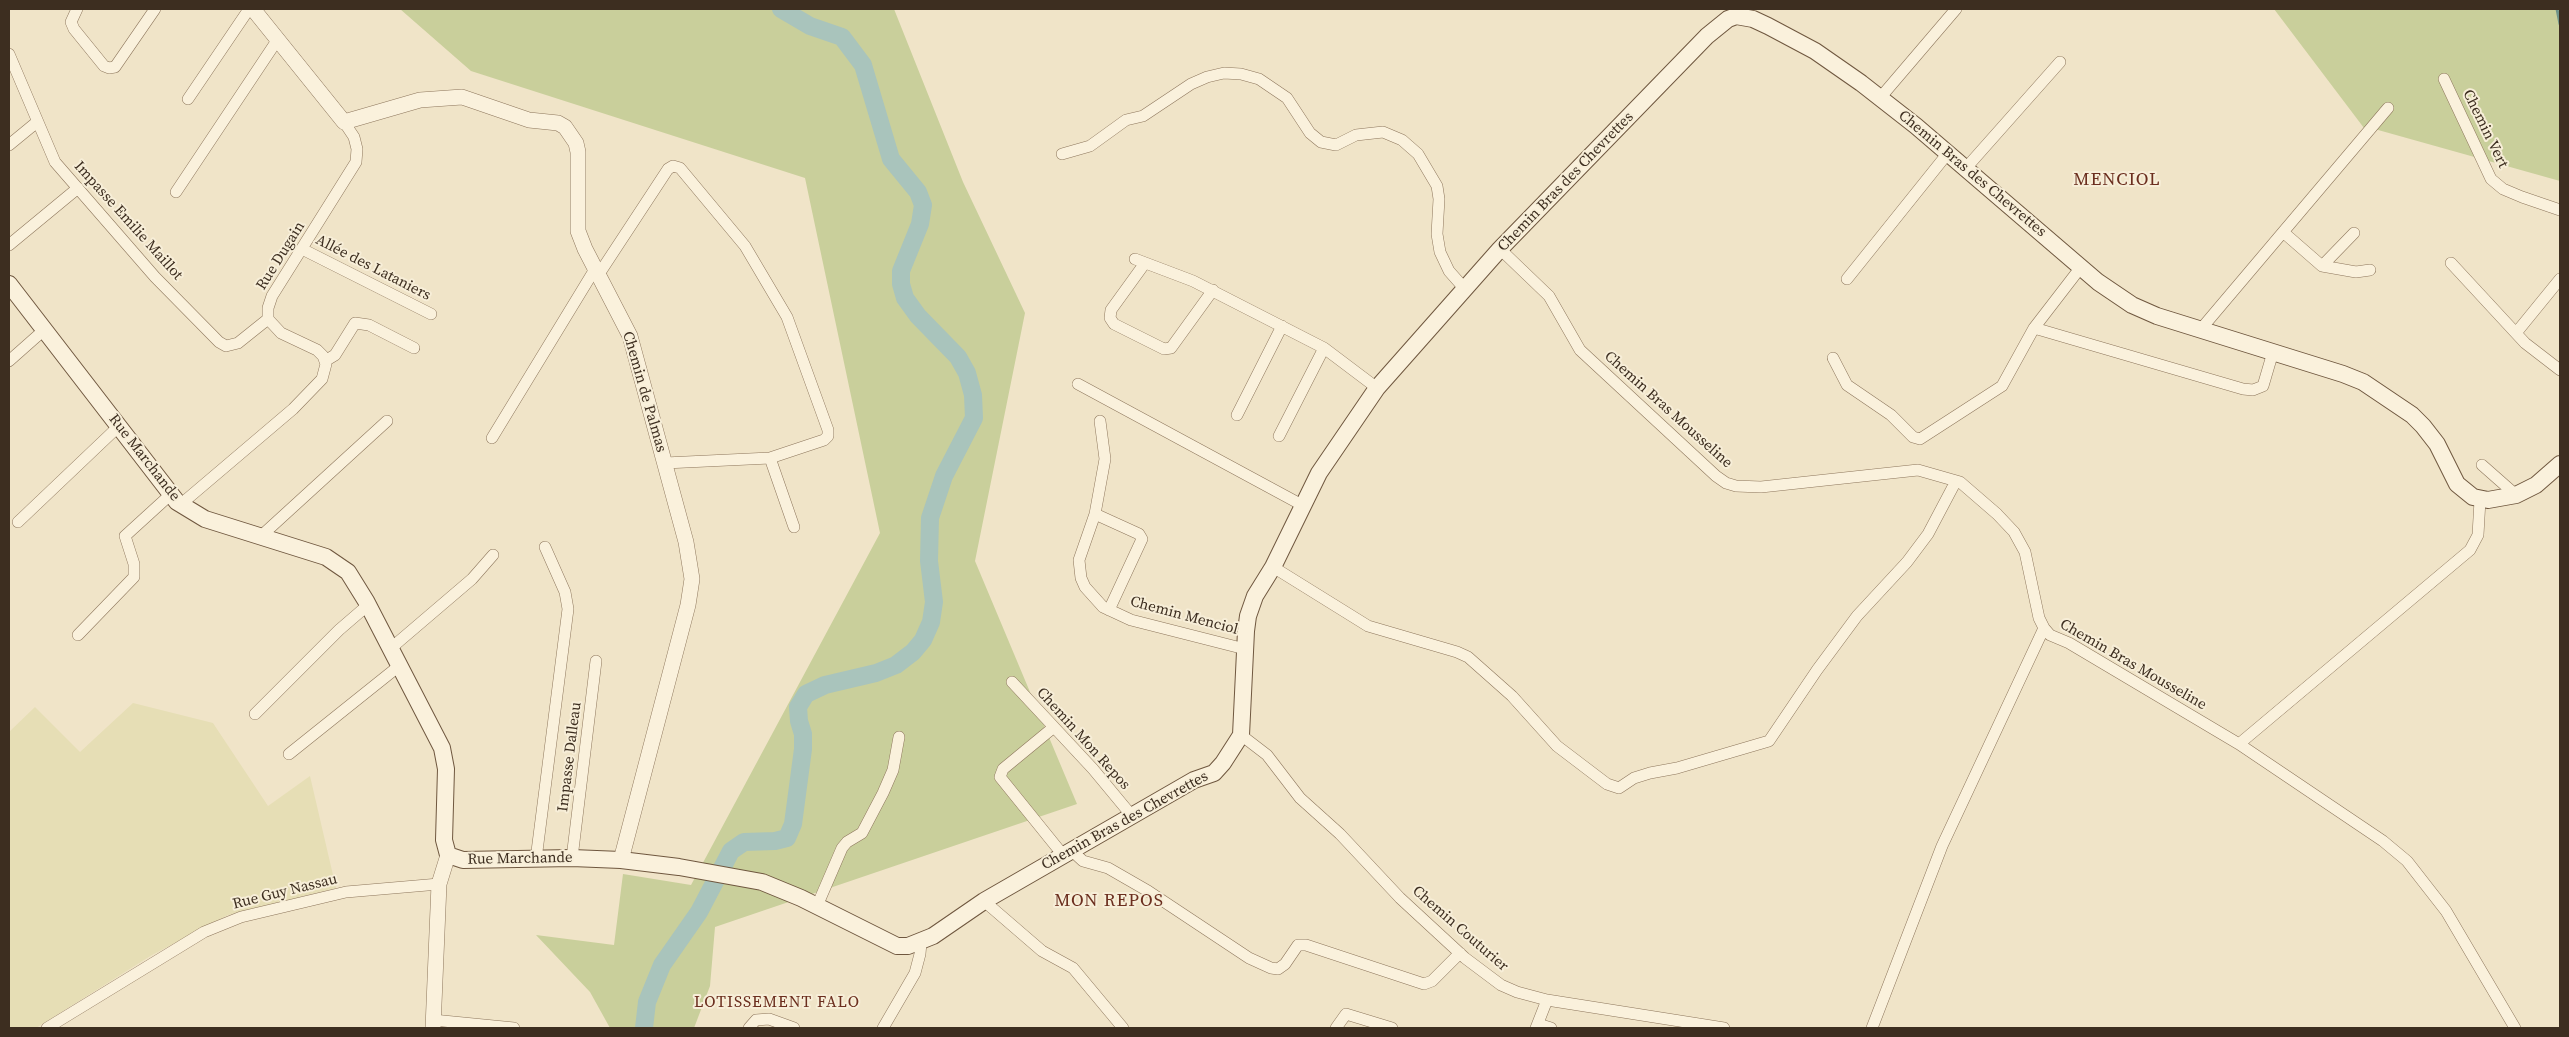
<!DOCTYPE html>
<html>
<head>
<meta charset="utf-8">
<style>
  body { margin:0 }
  #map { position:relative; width:2569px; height:1037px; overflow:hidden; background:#f0e4c8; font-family:"Source Serif 4",serif }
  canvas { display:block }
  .frame { position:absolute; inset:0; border:10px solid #3d2e20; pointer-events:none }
</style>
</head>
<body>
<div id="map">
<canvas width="2569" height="1037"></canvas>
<div class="frame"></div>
</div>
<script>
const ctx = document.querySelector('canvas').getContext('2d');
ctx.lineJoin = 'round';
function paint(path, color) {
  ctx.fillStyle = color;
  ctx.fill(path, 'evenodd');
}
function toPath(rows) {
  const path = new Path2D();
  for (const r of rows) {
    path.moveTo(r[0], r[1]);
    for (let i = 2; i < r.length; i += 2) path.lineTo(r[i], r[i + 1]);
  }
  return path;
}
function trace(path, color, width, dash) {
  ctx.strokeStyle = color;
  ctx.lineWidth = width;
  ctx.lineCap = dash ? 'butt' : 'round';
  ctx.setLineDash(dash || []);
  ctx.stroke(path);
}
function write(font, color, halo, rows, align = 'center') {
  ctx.font = font + ' "Source Serif 4",serif';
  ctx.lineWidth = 4;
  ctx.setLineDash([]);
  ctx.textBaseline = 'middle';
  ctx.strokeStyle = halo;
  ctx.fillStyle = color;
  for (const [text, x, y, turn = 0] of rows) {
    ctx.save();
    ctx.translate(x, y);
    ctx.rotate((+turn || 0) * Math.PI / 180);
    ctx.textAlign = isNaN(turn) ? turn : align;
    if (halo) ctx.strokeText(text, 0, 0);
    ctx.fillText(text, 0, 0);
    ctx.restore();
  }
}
const farmland = toPath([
  [133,703,213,723,268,806,310,776,336,888,228,915,152,955,36,1028,9,1028,9,732,35,707,80,752]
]);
const green = toPath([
  [400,9,894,9,963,182,1025,313,975,561,1077,804,715,927,710,986,694,1028,610,1028,590,992,536,935,614,945,623,874,691,885,880,533,805,178,471,71],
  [2274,9,2560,9,2560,181,2371,128,2367,132]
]);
const stream = toPath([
  [2557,9,2560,24]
]);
const river = toPath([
  [644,1028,647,1002,662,965,699,912,731,851,744,842,775,841,787,838,793,824,803,749,803,734,799,721,798,707,806,694,825,685,876,673,896,665,913,652,923,640,931,622,934,602,929,561,930,518,944,476,974,418,973,395,967,373,958,357,918,316,905,298,901,284,901,271,920,224,923,205,918,192,891,159,863,65,842,37,810,26,781,9]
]);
const minor = toPath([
  [77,9,71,22,74,29,104,66,109,68,115,67,155,9],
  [9,54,55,162,155,277,219,342,226,346,238,343,268,319],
  [2444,79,2491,179,2503,189,2522,197,2560,210],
  [1880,98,1956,9],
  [188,99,249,9],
  [9,145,37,122],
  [1062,154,1090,146,1126,120,1143,116,1191,84,1207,77,1224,73,1241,74,1259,79,1287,98,1310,133,1321,142,1336,145,1356,135,1383,132,1402,140,1418,154,1437,186,1439,199,1437,234,1440,252,1449,271,1464,288],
  [1966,168,2060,62],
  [176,192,278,39],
  [2283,232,2322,266,2356,272,2370,270],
  [9,245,78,188],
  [302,249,431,314],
  [1500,249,1549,296,1580,350,1716,476,1726,483,1736,486,1761,487,1918,470,1960,482,1997,514,2014,532,2025,552,2039,618,2044,628,2050,635,2069,643,2239,744,2383,841,2407,861,2446,911,2515,1028],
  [1135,259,1193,281,1324,348,1377,388],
  [1145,263,1111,310,1110,318,1114,324,1164,349,1171,348,1213,290],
  [2451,263,2525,343,2560,370],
  [2322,266,2354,233],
  [599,274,668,169,673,166,680,168,745,246,787,317,828,430,828,436,824,440,770,458,665,463],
  [1847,279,1948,153],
  [2034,328,2243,389,2253,390,2263,386,2273,352],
  [2201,329,2388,108],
  [2516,333,2560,279],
  [1833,358,1847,385,1891,415,1913,437,1920,439,2002,386,2034,328,2081,267],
  [9,361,44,330],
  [325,361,335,355,355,323,369,325,414,348],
  [1078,384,1302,505],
  [1237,415,1282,326],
  [1100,421,1105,459,1095,514,1079,560,1081,578,1085,587,1103,607,1131,620,1245,649],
  [1279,436,1324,348],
  [492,438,595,269],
  [770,458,794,527],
  [2482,465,2516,495],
  [180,505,293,409,322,379,326,364,323,356,317,350,281,333,268,319,268,308,272,296,356,162,357,149,354,137,344,122],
  [1095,514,1139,534,1142,539,1109,610],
  [18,522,119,426],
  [260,537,387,421],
  [1273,567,1368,626,1457,652,1468,657,1512,696,1557,746,1607,784,1619,788,1634,778,1650,773,1677,768,1769,741,1817,670,1857,616,1907,562,1928,534,1956,481],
  [78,635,134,577,134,564,125,536,170,495],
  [390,649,472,579,493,555],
  [1012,682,1093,769,1132,816],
  [255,714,339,630,368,605],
  [1054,727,1003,769,1000,777,1063,855],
  [1241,735,1267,755,1300,798,1340,834,1400,898,1465,958,1501,985,1517,992,1547,1000,1724,1028],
  [2239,744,2470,550,2478,535,2480,500],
  [289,754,399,666],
  [1071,850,1083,861,1108,868,1148,891,1249,958,1271,968,1278,969,1285,964,1298,945,1306,945,1424,984,1432,981,1460,953],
  [572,858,596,661],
  [536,859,568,609,565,592,545,547],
  [984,901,1042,951,1073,968,1123,1028],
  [817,906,842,848,847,842,862,833,883,793,893,770,899,737],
  [433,1020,514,1028],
  [1538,1024,1551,1028],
  [47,1028,204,932,241,917,346,892,439,884],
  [749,1028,756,1020,769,1019,794,1028],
  [883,1028,915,973,920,954,921,942],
  [1336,1028,1346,1014,1392,1028],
  [1536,1028,1547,1000],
  [1872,1028,1942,846,2044,628]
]);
const tertiary = toPath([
  [253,9,344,122,420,100,462,97,529,120,558,123,565,127,576,143,578,152,578,231,585,249,630,336,686,542,692,579,688,605,621,860],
  [433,1028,439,884,448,855]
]);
const secondary = toPath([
  [9,284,177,502,205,519,326,557,348,572,366,601,442,748,446,769,444,840,448,855,463,860,572,858,621,860,679,867,762,882,801,898,897,946,908,946,933,936,984,901,1194,780,1214,773,1223,763,1241,735,1246,631,1248,616,1255,596,1273,567,1319,473,1377,388,1500,249,1707,36,1728,19,1736,16,1753,19,1768,26,1815,51,1861,83,1916,126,2098,282,2132,305,2157,316,2343,374,2363,382,2412,415,2423,426,2437,444,2457,484,2473,497,2488,500,2516,495,2536,485,2560,464]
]);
const streetNames = [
  ["Chemin Vert",2485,129,64],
  ["Chemin Bras des Chevrettes",1972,174,40],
  ["Chemin Bras des Chevrettes",1566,182,-46],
  ["Impasse Emilie Maillot",128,221,48],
  ["Rue Dugain",281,256,-58],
  ["Allée des Lataniers",373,268,27],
  ["Chemin de Palmas",644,392,74],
  ["Chemin Bras Mousseline",1668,410,42],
  ["Rue Marchande",144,458,52],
  ["Chemin Menciol",1184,616,15],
  ["Chemin Bras Mousseline",2133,665,30],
  ["Chemin Mon Repos",1083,739,48],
  ["Impasse Dalleau",570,757,-83],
  ["Chemin Bras des Chevrettes",1125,821,-29],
  ["Rue Marchande",520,859,-1],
  ["Rue Guy Nassau",285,892,-14],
  ["Chemin Couturier",1460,929,41]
];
const neighbourhoodNames = [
  ["LOTISSEMENT FALO",777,1003]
];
const quarterNames = [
  ["MENCIOL",2117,180],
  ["MON REPOS",1109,901]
];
paint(farmland, '#e6deb5');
paint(green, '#c9cf9b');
trace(stream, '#6f938a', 3);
trace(river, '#a9c4bc', 18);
trace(minor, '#8d765c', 12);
trace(tertiary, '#8d765c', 16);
trace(secondary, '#6f573f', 18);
trace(minor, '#faf1dc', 11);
trace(tertiary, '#faf1dc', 15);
trace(secondary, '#faf1dc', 16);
write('15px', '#3d2e20', '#f7eed8', streetNames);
ctx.letterSpacing = '1px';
write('16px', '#6b2e1e', '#f7eed8', neighbourhoodNames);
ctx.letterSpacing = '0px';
ctx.letterSpacing = '1px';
write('18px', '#6b2e1e', '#f7eed8', quarterNames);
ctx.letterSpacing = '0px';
</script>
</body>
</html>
